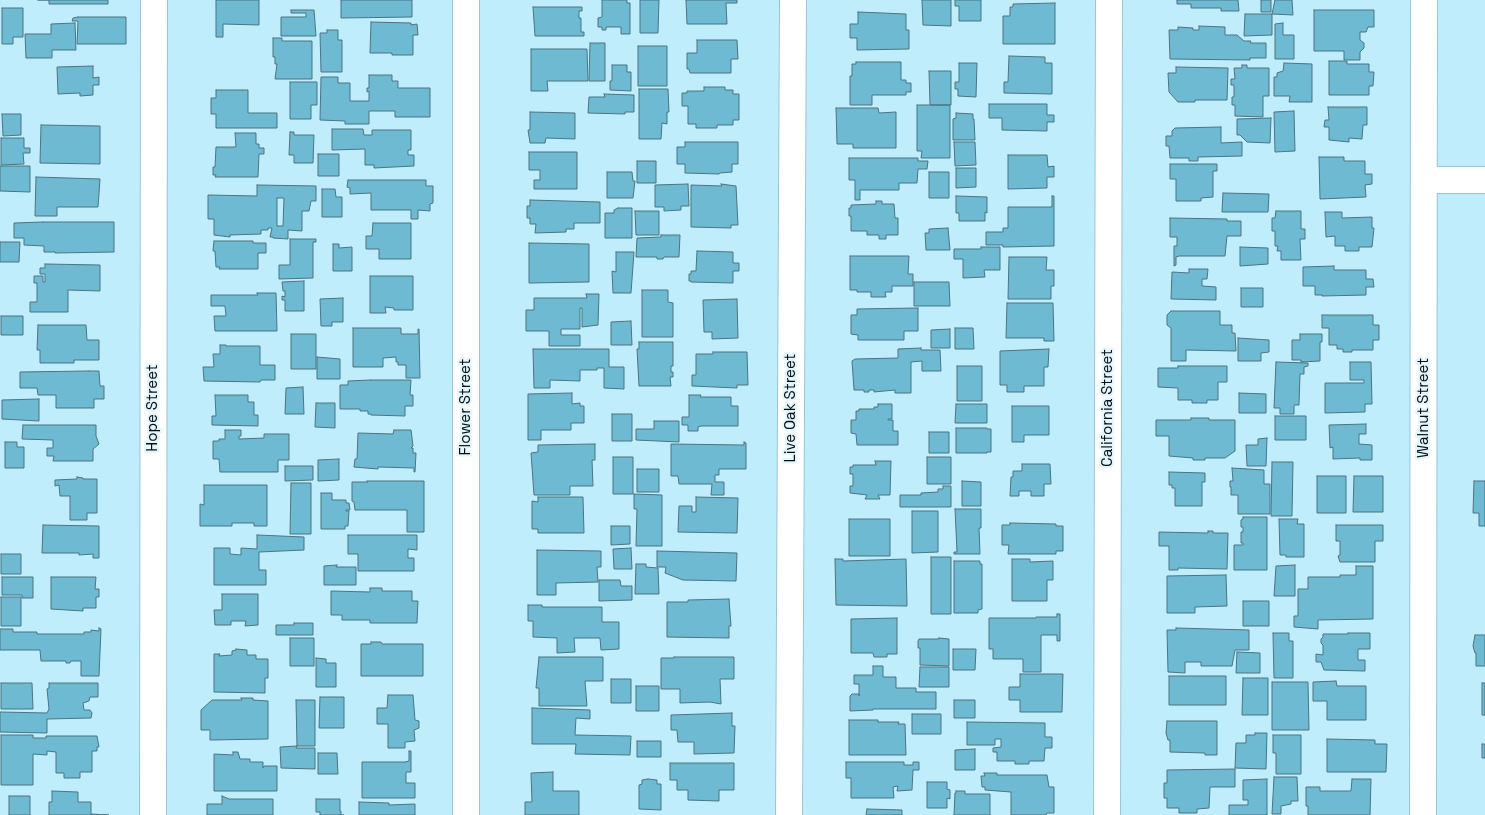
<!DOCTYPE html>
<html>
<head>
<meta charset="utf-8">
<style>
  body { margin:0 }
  canvas { display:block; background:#c0edfc }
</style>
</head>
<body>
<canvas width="1485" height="815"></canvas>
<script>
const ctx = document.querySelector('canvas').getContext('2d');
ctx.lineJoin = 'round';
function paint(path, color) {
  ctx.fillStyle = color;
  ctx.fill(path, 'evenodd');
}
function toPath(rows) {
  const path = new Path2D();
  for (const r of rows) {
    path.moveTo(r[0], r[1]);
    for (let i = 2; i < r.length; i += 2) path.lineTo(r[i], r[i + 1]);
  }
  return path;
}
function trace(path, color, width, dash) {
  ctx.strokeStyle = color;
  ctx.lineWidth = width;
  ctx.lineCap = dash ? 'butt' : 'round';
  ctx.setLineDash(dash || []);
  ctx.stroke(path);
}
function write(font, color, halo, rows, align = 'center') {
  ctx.font = font + ' "Space Grotesk",sans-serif';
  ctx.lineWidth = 4.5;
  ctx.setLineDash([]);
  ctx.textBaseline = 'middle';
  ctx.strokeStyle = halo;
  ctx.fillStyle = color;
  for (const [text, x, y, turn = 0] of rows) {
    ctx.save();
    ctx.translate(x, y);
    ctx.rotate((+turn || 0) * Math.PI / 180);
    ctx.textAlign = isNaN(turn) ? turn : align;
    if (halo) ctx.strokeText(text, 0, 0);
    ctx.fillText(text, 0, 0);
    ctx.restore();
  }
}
const building = toPath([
  [38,0,108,0,108,4,49,4,49,0,38,0],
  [216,0,259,0,259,25,223,24,223,37,216,37,216,0],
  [341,0,412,0,412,17,341,18,341,0],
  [602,0,627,0,627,3,630,3,630,34,621,34,621,27,606,27,606,30,602,30,602,27,598,27,598,18,602,17,602,0],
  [640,0,659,0,658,33,640,33,640,0],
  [686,0,737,0,737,3,726,3,727,24,687,24,686,0],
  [922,0,951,0,951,26,923,25,922,0],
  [955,0,981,0,981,21,959,21,959,6,955,6,955,0],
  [1177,0,1238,0,1239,11,1221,11,1221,8,1191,8,1191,4,1177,4,1177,0],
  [1261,0,1271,0,1271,12,1261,12,1261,0],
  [1275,0,1292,0,1293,15,1272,14,1275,0],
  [1055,3,1055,44,1003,44,1003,16,1010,16,1010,7,1013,7,1013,4,1055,3],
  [533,7,582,7,582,11,579,11,579,18,581,18,581,32,584,32,584,36,535,36,533,7],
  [2,8,23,8,23,37,13,37,13,44,2,44,2,8],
  [291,10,314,10,316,36,281,36,281,17,306,17,306,13,291,13,291,10],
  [1314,10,1374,10,1374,27,1368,27,1366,32,1360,32,1360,40,1364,43,1364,48,1360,52,1360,60,1344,60,1344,51,1314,51,1314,10],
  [858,12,906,14,906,30,909,30,909,49,857,50,857,38,850,38,850,24,858,24,858,12],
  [1245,14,1272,14,1272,35,1244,36,1245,14],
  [78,17,126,17,126,44,77,44,78,21,72,21,73,18,78,17],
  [371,22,411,23,411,25,417,24,418,35,413,35,413,55,392,55,392,53,370,53,371,22],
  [75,23,76,50,52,50,52,58,26,58,25,34,51,34,51,24,75,23],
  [1283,23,1283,35,1294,35,1294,59,1275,59,1275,24,1283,23],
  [1199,26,1225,27,1225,35,1237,35,1244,41,1251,41,1250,43,1266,43,1266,58,1250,58,1250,60,1170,59,1169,30,1178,30,1178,27,1193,28,1193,30,1199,30,1199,26],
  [327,30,338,30,338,40,342,40,342,72,321,72,320,33,327,33,327,30],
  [273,38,282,38,282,41,312,41,312,79,275,79,277,64,275,64,275,57,273,57,273,38],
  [697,40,737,40,738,59,731,59,731,73,690,73,689,69,687,69,687,53,697,53,697,40],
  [590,43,605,43,605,81,589,81,590,43],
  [638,46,667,46,667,86,638,86,638,46],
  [531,49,587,49,588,81,547,81,548,91,531,91,531,49],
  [1009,56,1045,57,1045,63,1052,63,1052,94,1004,93,1004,82,1008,82,1009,56],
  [1329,61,1347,61,1347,64,1369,64,1369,72,1374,72,1373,86,1369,86,1369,95,1329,95,1329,61],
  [856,62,901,62,901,80,906,80,906,83,911,83,911,92,906,92,906,95,872,95,872,105,850,105,850,76,852,76,852,64,856,64,856,62],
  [959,63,977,63,976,97,958,96,958,89,955,89,955,82,959,82,959,63],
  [1284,63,1312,64,1312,102,1289,102,1290,96,1274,96,1274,77,1277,77,1277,73,1283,71,1284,63],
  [612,65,627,65,627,72,631,72,631,91,610,90,610,81,612,81,612,65],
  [1242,65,1247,65,1247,68,1269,68,1269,96,1263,96,1263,117,1235,116,1235,105,1232,105,1232,97,1234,97,1234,85,1231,85,1231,79,1235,79,1234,68,1242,68,1242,65],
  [93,66,93,78,99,77,99,85,93,85,93,95,80,96,80,93,58,94,57,67,93,66],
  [1176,67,1228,68,1227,100,1195,100,1195,102,1178,102,1169,92,1168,73,1176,73,1176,67],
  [929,71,951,71,951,105,930,105,929,71],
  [369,75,392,75,392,81,398,81,398,88,430,88,430,117,395,117,395,111,369,111,369,124,345,124,345,121,320,120,321,77,338,77,338,83,350,83,350,101,369,101,369,91,367,92,367,88,369,88,369,75],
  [290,82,317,82,317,105,311,105,311,119,290,119,290,82],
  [704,87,725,87,725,90,733,90,733,94,739,94,739,120,733,120,733,125,717,125,717,128,696,128,696,124,688,124,688,106,682,106,682,93,687,93,687,91,704,91,704,87],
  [639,89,668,89,669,112,667,112,667,124,662,123,661,139,639,139,639,89],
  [216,90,248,90,248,113,277,113,277,128,216,128,216,114,211,114,211,98,216,98,216,90],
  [604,94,634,95,634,112,625,112,625,114,588,113,589,97,605,97,604,94],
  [989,104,1047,104,1047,115,1054,115,1054,122,1047,122,1047,131,1002,130,1002,118,989,118,989,104],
  [917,105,950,105,950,158,921,158,922,151,917,151,917,105],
  [1328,107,1367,107,1367,125,1363,125,1362,139,1349,138,1349,142,1329,140,1329,127,1324,127,1325,120,1329,120,1328,107],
  [836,108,878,108,879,113,896,112,896,148,853,148,853,144,837,144,836,108],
  [1294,111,1295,151,1275,152,1274,112,1294,111],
  [530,112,575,113,575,139,546,138,545,143,530,143,528,130,530,130,530,112],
  [956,113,973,114,973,119,974,119,975,140,953,140,953,119,956,118,956,113],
  [2,114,21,114,21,135,3,136,2,114],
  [1271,118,1270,143,1247,142,1240,135,1237,135,1237,119,1271,118],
  [41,125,100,126,100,164,40,163,41,125],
  [1221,127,1221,143,1242,142,1242,156,1198,157,1198,161,1189,161,1189,158,1170,158,1169,146,1166,146,1166,136,1172,136,1172,131,1175,128,1221,127],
  [332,129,363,129,364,135,372,135,372,130,411,130,411,150,408,150,408,155,414,155,414,166,374,168,374,165,365,165,365,149,332,150,332,129],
  [290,132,294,132,294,135,314,135,313,163,294,163,294,155,289,155,290,132],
  [235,133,256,133,256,144,259,144,259,148,264,148,264,154,259,154,258,177,215,177,216,175,213,175,213,167,215,167,216,147,236,147,235,133],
  [1,138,24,138,24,148,30,148,30,153,23,153,24,164,1,165,1,138],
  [685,142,738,142,738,164,732,164,732,172,720,173,719,174,685,173,685,164,677,164,677,147,685,147,685,142],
  [954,142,975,142,976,165,955,166,954,142],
  [529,152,577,152,577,189,534,189,534,180,540,180,540,170,529,170,529,152],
  [318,154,339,154,339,176,318,176,318,154],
  [1008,155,1047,155,1048,167,1054,166,1054,177,1047,177,1047,188,1008,189,1008,155],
  [1319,157,1344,157,1344,161,1365,161,1365,174,1372,174,1372,184,1365,185,1366,197,1320,199,1319,157],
  [849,158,918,158,918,161,928,161,927,169,918,169,917,183,899,183,899,190,860,190,860,200,855,200,855,180,849,180,849,158],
  [637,161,656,161,656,183,637,183,637,161],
  [1170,164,1217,164,1217,171,1213,171,1213,197,1201,198,1201,201,1176,201,1176,179,1170,179,1170,164],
  [0,166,30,166,30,192,0,191,0,166],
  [956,168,976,168,976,187,956,188,956,168],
  [607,172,632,172,633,181,635,181,633,198,607,198,607,172],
  [929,172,949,172,949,198,929,198,929,172],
  [36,177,100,179,98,207,57,207,57,216,35,216,36,177],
  [348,180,426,180,426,186,433,186,433,203,430,204,430,211,418,210,418,219,411,219,411,210,371,210,371,193,350,194,350,188,347,187,348,180],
  [688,184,689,206,681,206,681,210,664,211,664,207,655,207,655,185,688,184],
  [721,184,736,186,738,225,731,225,731,228,691,227,691,185,722,186,721,184],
  [257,185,316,186,316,201,311,201,309,211,302,211,302,231,288,230,288,239,273,238,273,237,270,237,272,228,268,228,268,230,261,230,261,234,230,235,230,237,214,235,214,219,208,219,208,195,257,196,257,185],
  [277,198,284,198,283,226,277,226,277,198],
  [322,189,335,189,336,197,342,197,342,217,322,217,322,189],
  [1223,193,1269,194,1268,212,1222,212,1223,193],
  [956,196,987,197,987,213,985,212,985,221,959,221,959,213,956,213,956,196],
  [1052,196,1054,196,1054,246,1003,247,1003,245,986,245,986,232,1003,232,1003,228,1008,228,1008,207,1052,207,1052,196],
  [530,200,600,202,600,223,574,223,574,229,566,229,566,232,535,233,536,224,530,224,530,218,527,218,527,206,530,206,530,200],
  [876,201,882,201,882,204,894,204,895,218,898,218,898,235,886,235,886,239,879,239,879,235,867,235,867,231,851,231,851,216,849,216,849,208,851,208,851,205,876,204,876,201],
  [618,208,632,208,632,238,605,238,605,213,614,213,614,210,618,208],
  [635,211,659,211,659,235,636,235,635,211],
  [1276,211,1301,211,1301,229,1305,229,1305,239,1300,239,1301,260,1281,260,1281,251,1277,251,1278,246,1275,246,1275,231,1272,231,1272,218,1275,218,1276,211],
  [1325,212,1342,212,1342,218,1372,217,1372,228,1374,228,1372,247,1359,247,1359,251,1345,251,1345,246,1335,246,1335,236,1326,237,1325,212],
  [1170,218,1227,219,1227,221,1241,221,1241,236,1227,236,1225,256,1179,256,1176,257,1176,265,1174,266,1174,246,1177,246,1177,237,1170,237,1170,218],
  [43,222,114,222,114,252,55,253,55,252,44,252,44,246,24,245,24,238,14,238,14,223,43,222],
  [373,223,411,223,411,259,379,259,379,249,366,249,366,236,372,236,373,223],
  [948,228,950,250,926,250,925,233,929,233,929,229,948,228],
  [661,235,680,235,679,257,664,257,663,259,657,259,657,257,636,257,637,238,661,237,661,235],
  [290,239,316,239,316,242,313,242,313,278,279,279,279,265,290,265,290,239],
  [214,241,253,241,253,243,266,243,266,253,258,253,258,269,219,269,220,267,216,267,215,251,213,251,214,241],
  [0,242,20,242,19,262,0,262,0,242],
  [529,243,589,244,589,282,529,283,529,243],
  [333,244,339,244,339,248,352,247,352,271,333,271,333,244],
  [981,247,1000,247,1000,270,984,270,985,277,963,278,963,259,954,259,954,249,981,249,981,247],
  [1240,247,1268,248,1268,264,1240,266,1240,247],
  [697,251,733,252,733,263,739,263,739,271,733,271,733,283,691,282,691,281,689,281,689,274,691,274,691,271,696,271,697,251],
  [616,252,634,252,631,293,613,293,612,271,616,272,616,252],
  [850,256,909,256,908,274,913,274,913,286,892,286,892,292,885,292,886,297,871,297,871,292,857,292,857,290,850,290,850,256],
  [1009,257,1047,257,1046,270,1054,270,1054,286,1051,286,1051,299,1008,299,1009,257],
  [45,264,100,265,100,291,68,290,68,312,30,312,30,302,37,302,37,283,34,283,34,276,43,276,43,282,45,282,45,274,40,274,40,268,45,268,45,264],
  [1334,266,1334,270,1366,270,1366,279,1373,279,1374,287,1366,287,1366,295,1322,296,1322,295,1315,295,1315,286,1303,286,1303,267,1334,266],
  [1189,269,1208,269,1207,279,1202,279,1202,286,1216,287,1216,300,1171,299,1172,272,1189,273,1189,269],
  [370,276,413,276,413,310,394,310,394,308,385,307,386,313,370,313,370,276],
  [304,281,304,311,285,311,285,300,282,300,282,296,285,297,285,291,283,291,282,282,304,281],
  [914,282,949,282,950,306,914,306,914,282],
  [1241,288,1263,288,1263,307,1241,307,1241,288],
  [642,290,668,290,668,302,673,303,673,337,642,337,642,290],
  [257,293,276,293,277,331,215,331,214,316,226,316,225,306,211,306,211,295,258,295,257,293],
  [586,294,599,294,598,325,582,327,582,308,580,308,580,329,561,329,561,335,580,335,580,346,549,346,549,331,526,331,526,310,534,310,534,298,587,298,586,294],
  [343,298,343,322,332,322,332,326,321,326,320,299,343,298],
  [737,299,738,338,712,339,712,332,704,332,703,300,737,299],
  [1007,303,1053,303,1054,341,1044,341,1044,338,1006,338,1007,303],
  [918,308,918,331,904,331,904,340,858,340,858,335,851,334,851,315,857,315,857,309,918,308],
  [1171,311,1220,311,1220,325,1232,325,1232,333,1235,333,1236,351,1186,350,1186,361,1171,361,1171,328,1167,325,1167,315,1171,311],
  [1322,315,1373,315,1373,325,1379,325,1379,340,1373,340,1373,350,1352,350,1352,352,1343,352,1343,349,1337,349,1337,345,1329,345,1329,328,1322,328,1322,315],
  [1,316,23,316,23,335,1,335,1,316],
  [631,321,632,345,611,345,611,322,631,321],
  [38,325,86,325,87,340,99,340,99,360,74,360,74,363,40,363,40,350,37,350,38,325],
  [353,328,401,328,401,334,418,334,418,329,419,329,420,378,406,378,406,365,398,365,398,362,396,362,396,357,383,358,383,367,353,367,353,328],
  [955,328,973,328,974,349,955,349,955,328],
  [950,329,950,348,931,348,931,330,950,329],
  [291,334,316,334,316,369,291,369,291,334],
  [1300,334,1322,334,1322,342,1320,342,1320,361,1301,362,1301,360,1292,360,1292,340,1300,340,1300,334],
  [1238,338,1269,340,1269,352,1261,353,1261,361,1238,361,1238,338],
  [639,342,673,342,673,366,671,366,671,372,673,372,673,377,670,377,671,386,639,386,637,349,639,349,639,342],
  [220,345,226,345,226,346,260,346,260,365,275,365,275,380,261,380,260,382,204,381,203,367,214,367,213,354,220,354,220,345],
  [921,348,921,350,940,350,941,371,922,371,922,361,911,362,911,393,895,393,895,390,874,392,874,390,869,390,869,392,864,392,864,390,854,390,852,361,855,359,898,358,898,349,921,348],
  [533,349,609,349,609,367,624,367,624,389,604,388,604,368,597,368,597,370,580,370,580,381,550,380,550,388,534,388,533,349],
  [1049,349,1048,367,1044,367,1044,386,1024,386,1024,392,1007,392,1007,385,1000,385,1000,351,1049,349],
  [713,352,747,352,748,385,737,385,737,388,692,386,692,375,696,375,696,354,713,354,713,352],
  [317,357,340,359,340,379,317,379,317,357],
  [1276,362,1308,363,1308,366,1304,367,1304,374,1300,374,1299,405,1294,405,1294,414,1280,414,1280,408,1274,408,1276,362],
  [1350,362,1371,362,1372,404,1365,404,1365,412,1325,413,1325,383,1364,383,1364,380,1350,380,1350,362],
  [957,366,982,366,982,401,957,401,957,366],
  [1178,366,1227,366,1227,382,1218,382,1218,400,1207,400,1207,403,1192,403,1192,400,1178,400,1178,388,1158,387,1158,368,1178,368,1178,366],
  [89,371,99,371,100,386,104,386,104,399,94,399,94,408,56,408,56,395,38,395,37,388,20,388,20,372,89,371],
  [371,380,411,380,410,395,413,395,413,406,405,406,405,416,371,415,371,414,368,414,368,411,360,411,360,409,340,409,340,385,348,385,348,381,371,380],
  [303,387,304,414,285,414,286,388,303,387],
  [572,393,572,404,580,403,580,406,584,406,584,423,571,423,571,430,541,430,541,440,528,440,528,394,572,393],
  [1239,393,1266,394,1266,413,1239,413,1239,393],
  [215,395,248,395,248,402,254,402,254,415,258,415,258,426,212,425,212,416,216,416,215,395],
  [689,395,701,395,700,397,731,397,731,406,738,406,738,426,701,426,698,427,698,431,688,431,688,425,682,425,682,417,689,417,689,395],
  [39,399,39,421,2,419,2,400,39,399],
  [316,403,335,403,335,428,315,427,316,403],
  [878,404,892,404,892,419,888,419,888,420,893,420,893,431,898,431,898,445,857,445,856,434,851,433,851,420,856,420,856,411,859,411,859,409,874,409,874,407,878,407,878,404],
  [956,404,987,404,987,423,955,423,956,404],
  [1012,406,1049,406,1049,435,1024,435,1024,442,1012,442,1012,406],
  [612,414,632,414,632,441,612,441,612,414],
  [1275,416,1306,416,1306,440,1275,440,1275,416],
  [1191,418,1209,418,1209,420,1235,420,1235,451,1225,458,1205,458,1205,460,1193,460,1193,458,1169,456,1169,436,1156,436,1156,420,1191,420,1191,418],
  [654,421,679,421,679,442,636,440,636,429,654,429,654,421],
  [1366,424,1366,434,1359,434,1359,444,1372,445,1372,460,1360,460,1360,458,1333,459,1333,447,1330,448,1329,425,1366,424],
  [23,425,96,425,96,436,99,444,93,449,93,461,53,461,54,456,47,456,47,448,53,448,53,440,22,439,23,425],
  [956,428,987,428,987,429,991,429,991,452,987,452,987,453,956,453,956,428],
  [225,430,241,430,241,436,239,436,239,439,264,438,264,434,289,434,289,460,278,460,278,472,220,472,219,459,213,459,213,441,219,441,219,439,225,439,225,430],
  [394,430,411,430,413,446,411,448,413,448,413,453,416,453,415,472,414,472,414,468,378,467,378,469,354,467,355,459,357,459,358,433,393,434,394,430],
  [929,432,949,432,949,453,929,453,929,432],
  [1267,438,1266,466,1247,466,1246,445,1258,445,1258,439,1267,438],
  [5,442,17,442,17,447,24,447,24,468,5,468,5,442],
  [744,442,746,443,746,469,719,469,719,475,715,475,715,482,724,482,724,495,711,495,712,484,679,484,678,476,671,476,671,444,744,445,744,442],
  [595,444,595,460,592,460,593,486,570,486,570,495,534,495,531,453,538,452,538,445,595,444],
  [613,457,633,457,633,494,613,494,613,457],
  [927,457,951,457,951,484,927,484,927,457],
  [339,459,339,480,318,481,318,460,339,459],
  [875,461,891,461,890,495,878,495,880,499,865,499,867,495,850,493,850,486,853,486,853,474,850,474,850,467,853,467,853,465,876,465,875,461],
  [1272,462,1293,462,1292,516,1271,516,1272,462],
  [1022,464,1050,464,1051,484,1044,484,1044,496,1031,496,1031,491,1019,491,1019,496,1010,496,1011,477,1013,477,1013,471,1022,471,1022,464],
  [285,466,313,466,313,480,285,481,285,466],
  [1232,468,1264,470,1264,484,1270,484,1270,514,1238,514,1238,495,1231,495,1231,487,1230,487,1230,481,1233,481,1232,468],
  [637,469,659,469,659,492,637,492,637,469],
  [1169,472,1205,473,1205,482,1202,482,1202,506,1175,506,1175,488,1172,488,1172,485,1169,485,1169,472],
  [1317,476,1346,476,1346,513,1317,513,1317,476],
  [1354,476,1383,476,1383,512,1353,512,1354,476],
  [77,477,83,478,83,479,97,479,97,513,87,513,87,520,70,520,70,496,60,496,59,485,55,486,55,480,77,479,77,477],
  [367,481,424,481,424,532,407,532,407,510,355,510,354,502,352,501,352,482,368,482,367,481],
  [962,481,981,482,981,506,962,506,962,481],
  [1474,481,1485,481,1485,526,1479,526,1479,513,1473,513,1474,481],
  [291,483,311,483,311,534,290,534,291,483],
  [204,485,267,485,267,526,254,526,254,523,232,523,232,526,200,526,200,504,204,505,204,485],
  [943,486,951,486,951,507,900,507,900,495,921,495,921,493,938,492,938,489,943,489,943,486],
  [321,493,332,493,332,500,346,500,346,503,349,503,350,510,346,510,346,511,349,511,348,526,345,526,345,529,321,529,321,493],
  [634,494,662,495,662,546,636,546,637,509,634,509,634,494],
  [538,497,583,497,584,533,538,533,538,529,532,529,532,501,538,502,538,497],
  [696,497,738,498,737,533,678,532,679,506,692,506,692,512,696,512,696,497],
  [955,509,981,509,981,528,979,528,980,554,954,554,954,552,957,552,955,509],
  [912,511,938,511,938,552,912,553,912,511],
  [1243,517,1267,517,1267,570,1234,570,1234,545,1243,545,1243,543,1241,543,1241,532,1243,532,1243,527,1241,527,1241,520,1243,519,1243,517],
  [849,519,890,519,890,556,849,556,849,519],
  [1279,519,1298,519,1297,524,1304,524,1304,557,1286,557,1286,555,1280,555,1279,519],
  [1010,523,1056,524,1056,526,1063,526,1063,551,1056,551,1056,554,1008,554,1009,545,1002,545,1002,525,1010,525,1010,523],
  [43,525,99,526,99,558,93,558,93,554,79,555,79,553,42,553,43,525],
  [1336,525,1383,525,1383,541,1375,541,1375,562,1340,562,1338,556,1340,555,1340,541,1336,541,1336,525],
  [611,526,630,526,630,544,611,545,611,526],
  [1208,531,1213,531,1213,533,1228,533,1227,569,1178,568,1178,570,1169,570,1169,546,1159,546,1159,532,1208,533,1208,531],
  [257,535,304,537,304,550,259,552,259,570,266,570,266,585,214,585,214,548,230,548,230,554,241,555,241,548,257,549,257,535],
  [348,535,417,535,417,550,408,549,408,558,414,558,414,571,358,571,358,554,348,554,348,535],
  [631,548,632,569,614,569,613,549,631,548],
  [537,550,601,551,601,567,597,567,598,582,556,583,556,595,537,595,537,550],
  [657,551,737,553,736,581,683,580,665,573,666,567,657,567,657,551],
  [1,554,21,554,21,574,1,574,1,554],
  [931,557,951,557,951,614,931,614,931,557],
  [835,559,843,559,843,561,906,559,907,606,836,605,835,559],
  [1012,559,1030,559,1030,562,1053,561,1053,580,1047,580,1047,601,1012,601,1012,559],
  [954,561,980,561,980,564,982,564,982,609,978,610,978,613,954,613,954,561],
  [636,564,646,564,646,567,658,568,659,594,635,594,636,564],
  [337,565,336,567,356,567,356,585,324,585,324,566,337,565],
  [1295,565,1295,596,1274,596,1276,566,1295,565],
  [1356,566,1373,566,1373,619,1318,620,1318,629,1294,627,1294,616,1298,616,1298,589,1308,589,1308,577,1340,577,1340,575,1356,575,1356,566],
  [1226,575,1227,606,1195,607,1195,613,1167,613,1167,576,1226,575],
  [2,577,33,577,33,598,22,598,22,595,2,595,2,577],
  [51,577,96,577,95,589,99,589,99,597,96,597,96,608,83,608,83,611,51,609,51,577],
  [599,580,620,580,621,586,632,586,632,600,599,601,599,580],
  [370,588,382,588,382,591,412,591,412,601,418,601,417,623,370,623,370,620,342,620,342,615,331,615,331,591,370,592,370,588],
  [222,594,258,594,258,625,245,626,246,621,231,621,231,625,215,625,214,610,222,610,222,594],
  [1,597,21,597,21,626,1,626,1,597],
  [729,599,731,626,729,626,729,638,667,637,667,602,688,602,688,600,729,599],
  [1243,601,1269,601,1269,626,1243,626,1243,601],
  [528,605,542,605,542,607,602,607,602,622,619,622,619,649,601,650,600,638,574,638,575,652,557,653,557,638,533,637,533,621,528,621,528,605],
  [1057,614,1060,614,1060,641,1057,641,1057,635,1041,635,1041,672,1023,672,1023,659,993,659,993,649,989,649,989,618,1036,618,1036,617,1057,617,1057,614],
  [897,618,897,654,887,654,887,657,874,657,873,653,851,653,851,619,897,618],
  [294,623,313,623,313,635,276,635,276,625,294,625,294,623],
  [99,628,101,629,99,676,81,676,81,661,71,661,70,663,66,663,66,661,41,661,40,650,0,650,0,629,13,629,13,632,37,632,37,634,84,634,84,632,91,632,91,630,99,631,99,628],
  [1176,628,1249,630,1249,650,1235,650,1232,666,1201,666,1201,662,1185,662,1185,673,1168,672,1167,630,1176,630,1176,628],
  [1273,633,1289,633,1289,641,1293,641,1293,678,1274,678,1273,633],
  [1348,633,1370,633,1370,649,1358,649,1358,660,1365,660,1365,671,1324,670,1321,662,1316,662,1316,654,1323,655,1323,645,1321,643,1321,639,1323,637,1323,634,1348,634,1348,633],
  [1475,635,1485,635,1485,666,1476,666,1476,653,1475,653,1473,646,1475,635],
  [290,638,314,638,314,666,290,666,290,638],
  [939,638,949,639,949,666,920,665,920,648,918,648,918,641,919,639,939,639,939,638],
  [371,642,381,642,382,644,423,644,423,676,361,676,361,644,371,644,371,642],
  [236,649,247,650,247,655,256,655,256,659,268,659,268,678,265,678,265,693,214,692,214,654,220,654,219,656,232,655,232,651,236,650,236,649],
  [953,649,976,649,975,670,953,670,953,649],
  [1237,652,1260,653,1260,673,1236,673,1237,652],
  [539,657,603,657,603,681,585,681,587,706,539,706,539,688,536,688,539,657],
  [674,657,734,657,734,679,720,679,721,704,710,702,680,703,680,689,661,689,661,658,674,658,674,657],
  [316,658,326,659,326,663,336,663,336,687,316,687,316,658],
  [873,666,883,666,883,677,896,677,896,688,916,688,916,692,936,692,936,709,873,709,873,710,850,711,850,696,852,694,859,694,859,696,859,684,854,684,854,675,873,675,873,666],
  [920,667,949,667,949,687,919,687,920,667],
  [1020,674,1063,674,1062,712,1020,712,1020,700,1009,700,1009,687,1020,687,1020,674],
  [1169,676,1226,676,1226,705,1169,705,1169,676],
  [1243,678,1268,678,1268,715,1242,715,1243,678],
  [611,679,631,679,631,703,611,703,611,679],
  [1336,681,1337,686,1366,686,1366,720,1327,720,1327,701,1313,701,1313,682,1336,681],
  [1272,682,1308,682,1309,730,1272,730,1272,682],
  [1,683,32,683,33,709,1,709,1,683],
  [49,683,98,683,98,697,90,697,89,701,83,703,84,710,90,710,92,713,91,718,47,719,47,733,0,732,0,712,47,713,49,709,47,689,49,688,49,683],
  [1482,683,1485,683,1485,715,1482,715,1482,683],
  [636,686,659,686,659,711,636,711,636,686],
  [388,695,413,695,415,720,419,721,419,728,414,730,415,741,405,742,405,748,388,748,388,724,377,724,377,708,387,708,388,695],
  [320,697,344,697,344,728,319,728,320,697],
  [241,698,253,698,253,700,268,701,268,739,210,740,210,730,201,730,201,710,212,700,242,700,241,698],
  [296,700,315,700,315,746,297,746,296,700],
  [954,700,975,700,975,718,954,718,954,700],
  [532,708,590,710,590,719,576,718,575,735,631,736,630,755,575,754,576,744,532,744,532,708],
  [732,713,732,726,735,726,734,753,694,754,694,742,678,742,677,730,671,730,671,715,732,713],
  [912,714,941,714,941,734,912,734,912,714],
  [849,720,878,720,878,722,899,722,898,724,905,724,906,755,849,755,849,720],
  [1167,721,1217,721,1217,755,1205,755,1205,753,1170,752,1170,740,1168,740,1166,733,1167,721],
  [967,722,1045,723,1045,737,1052,737,1052,748,1045,748,1044,761,1029,761,1029,764,1015,764,1015,761,997,761,997,752,993,752,993,748,1001,747,1001,739,995,739,995,745,967,745,967,722],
  [1255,733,1267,733,1266,769,1235,768,1236,743,1246,743,1246,735,1255,735,1255,733],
  [1,735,33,735,33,738,46,738,46,736,97,736,99,747,97,747,97,751,92,751,92,772,80,772,80,778,64,778,64,773,56,773,56,752,47,751,47,755,33,754,33,785,1,785,1,735],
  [1273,735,1301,735,1301,774,1276,774,1276,753,1273,753,1273,735],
  [1327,739,1375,740,1375,744,1387,744,1386,772,1327,772,1327,739],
  [637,741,661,741,661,757,637,757,637,741],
  [1482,744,1485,744,1485,758,1482,758,1482,744],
  [297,746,296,748,315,748,315,769,281,768,280,747,297,746],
  [975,749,975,770,955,770,955,750,975,749],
  [409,751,411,751,411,772,406,772,406,783,415,783,415,798,362,798,362,762,405,762,409,761,409,751],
  [233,752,238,752,240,759,250,759,250,762,263,762,263,768,264,766,277,766,277,791,214,791,214,754,233,755,233,752],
  [318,753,337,753,338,774,318,774,318,753],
  [846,762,904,762,904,765,913,765,913,762,919,762,919,770,913,770,912,790,897,791,898,786,893,787,894,798,851,798,851,778,846,778,846,762],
  [670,763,734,763,734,790,719,790,719,801,688,800,688,790,677,790,677,780,670,780,670,763],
  [1235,769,1235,787,1210,787,1209,808,1197,809,1197,813,1179,813,1179,808,1167,808,1167,798,1164,798,1164,783,1167,783,1167,770,1235,769],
  [553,772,553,791,579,791,579,815,525,815,525,802,532,802,531,773,553,772],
  [984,773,997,773,997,775,1047,775,1049,787,1054,787,1054,813,1047,813,1046,815,1011,815,1011,792,985,790,985,787,982,787,981,776,985,776,984,773],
  [1274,777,1297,777,1298,801,1291,801,1291,804,1281,806,1281,814,1272,814,1274,777],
  [648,779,657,780,657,784,661,784,661,810,639,809,639,785,642,784,642,780,648,779],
  [1267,779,1267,815,1229,815,1229,805,1248,805,1248,800,1243,800,1243,780,1267,779],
  [1352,779,1371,779,1370,815,1308,815,1308,806,1306,806,1306,787,1320,787,1320,791,1351,791,1352,779],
  [927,782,947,782,947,789,950,790,950,799,947,798,947,808,927,808,927,782],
  [52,791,78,792,78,802,91,802,91,814,109,815,49,815,49,802,52,802,52,791],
  [956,791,965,791,965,794,990,794,990,815,954,815,955,793,956,793,956,791],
  [9,796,30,796,30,815,9,815,9,796],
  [222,796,229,799,273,799,273,815,207,815,207,804,222,804,222,796],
  [316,799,340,799,340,811,341,811,341,815,344,815,320,815,320,812,316,812,316,799],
  [359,802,389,803,389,805,415,804,415,815,359,815,359,802],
  [867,809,902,810,902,815,866,815,867,809]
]);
const minor = toPath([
  [466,0,466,815],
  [1424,180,1485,180],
  [153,815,154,0],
  [789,815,793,0],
  [1107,815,1109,0],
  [1423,815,1424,0]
]);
const streetNames = [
  ["Flower Street",466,407,-90],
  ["Hope Street",153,408,-90],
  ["Live Oak Street",791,408,-90],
  ["California Street",1108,408,-90],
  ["Walnut Street",1424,408,-90]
];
paint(building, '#6ebad2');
trace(building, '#4b7481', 1);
trace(minor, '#9ac5d3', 28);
trace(minor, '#fff', 26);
write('15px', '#020f14', '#e4f5fb', streetNames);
</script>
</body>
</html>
